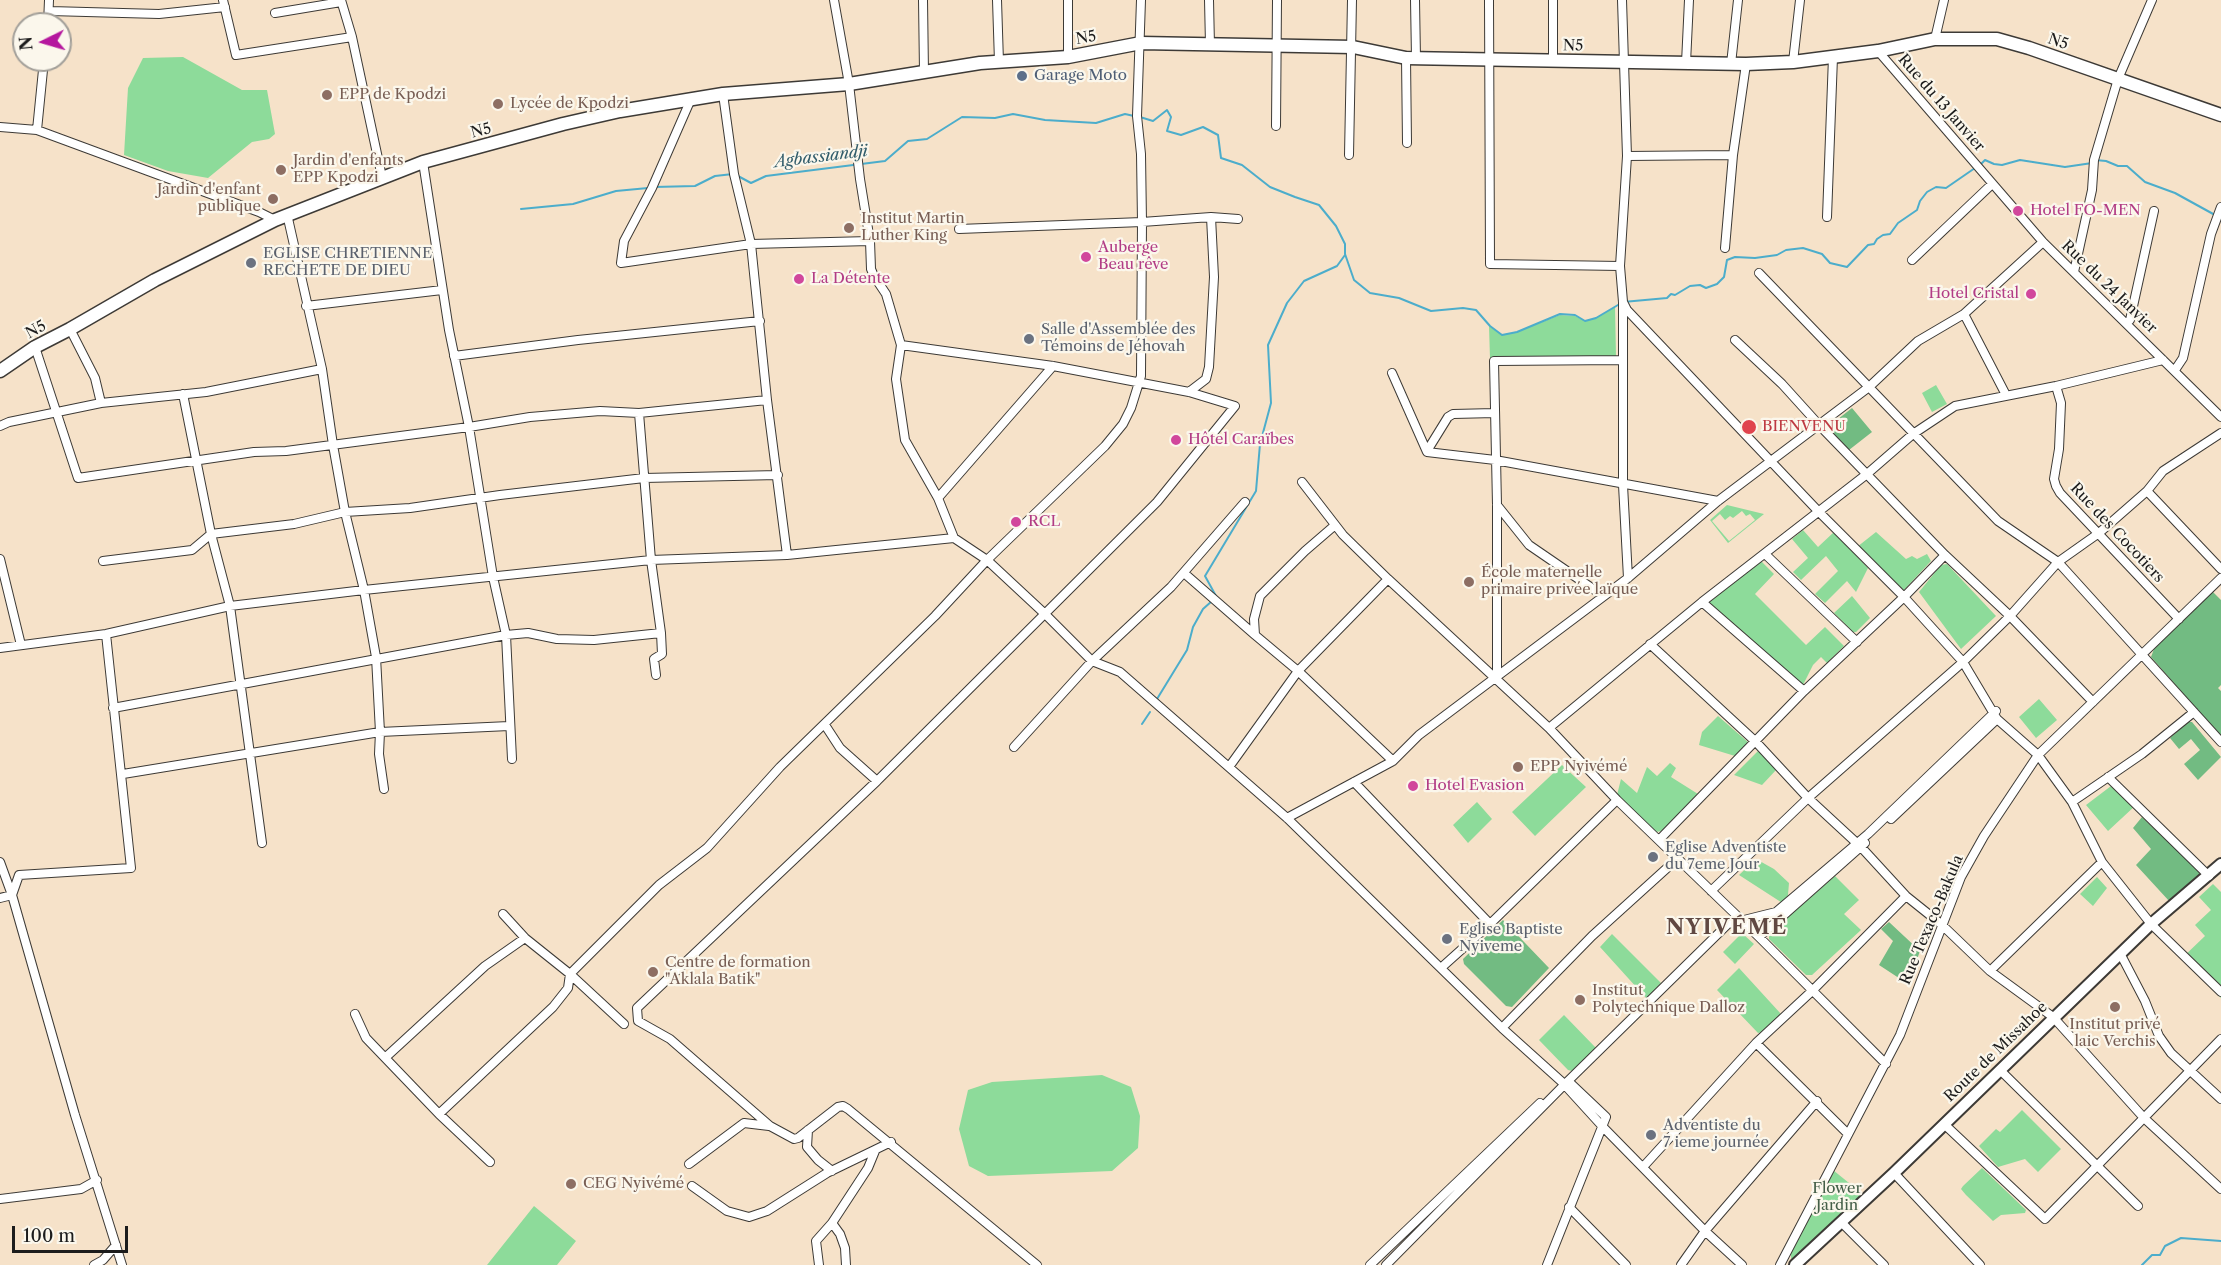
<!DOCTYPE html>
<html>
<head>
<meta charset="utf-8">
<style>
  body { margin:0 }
  #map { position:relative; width:2221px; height:1265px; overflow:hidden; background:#f6e2c9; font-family:"Libre Caslon Text",serif }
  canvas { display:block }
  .north { position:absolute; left:12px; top:12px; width:60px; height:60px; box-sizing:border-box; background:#fbf7ec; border:2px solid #a29f99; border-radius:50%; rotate:265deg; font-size:16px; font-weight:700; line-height:24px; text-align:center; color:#1c1c1c }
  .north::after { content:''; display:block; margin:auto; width:21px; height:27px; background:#b5179e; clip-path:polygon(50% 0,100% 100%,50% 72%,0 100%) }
  .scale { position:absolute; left:12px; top:1226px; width:116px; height:27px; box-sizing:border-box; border:3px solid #1c1c1c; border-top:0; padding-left:8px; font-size:18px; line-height:21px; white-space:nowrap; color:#1c1c1c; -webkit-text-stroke:4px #fbf7ec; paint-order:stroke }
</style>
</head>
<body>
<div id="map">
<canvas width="2221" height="1265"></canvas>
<div class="north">N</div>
<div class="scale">100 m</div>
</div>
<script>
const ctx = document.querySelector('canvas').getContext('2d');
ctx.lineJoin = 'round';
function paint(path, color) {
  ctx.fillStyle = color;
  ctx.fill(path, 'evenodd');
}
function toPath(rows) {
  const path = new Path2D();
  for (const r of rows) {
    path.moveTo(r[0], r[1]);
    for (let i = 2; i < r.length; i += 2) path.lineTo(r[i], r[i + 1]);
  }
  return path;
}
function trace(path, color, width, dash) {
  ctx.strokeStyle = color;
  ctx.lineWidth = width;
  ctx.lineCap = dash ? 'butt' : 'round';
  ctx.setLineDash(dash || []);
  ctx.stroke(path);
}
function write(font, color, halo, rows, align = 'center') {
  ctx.font = font + ' "Libre Caslon Text",serif';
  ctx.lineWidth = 4.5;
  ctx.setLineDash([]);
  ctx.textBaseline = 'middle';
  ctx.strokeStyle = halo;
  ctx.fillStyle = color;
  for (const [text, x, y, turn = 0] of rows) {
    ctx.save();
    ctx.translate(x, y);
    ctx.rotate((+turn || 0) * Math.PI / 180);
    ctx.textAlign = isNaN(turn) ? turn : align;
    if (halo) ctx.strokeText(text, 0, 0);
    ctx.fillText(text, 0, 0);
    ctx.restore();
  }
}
const green = toPath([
  [183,57,242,90,267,90,275,134,269,139,252,142,208,178,168,171,124,155,128,88,143,58],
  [1615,307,1616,357,1490,359,1489,326,1502,335,1517,332,1560,315,1575,316,1585,321,1596,318],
  [1936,385,1947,404,1932,412,1922,393],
  [1727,505,1764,514,1728,543,1710,520],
  [1742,511,1746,516,1750,514,1755,520,1729,541,1712,521,1720,514,1725,520,1730,516,1733,518],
  [1803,530,1818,547,1834,532,1868,568,1856,592,1847,581,1825,603,1815,594,1838,571,1826,556,1801,580,1793,572,1808,558,1792,539],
  [1876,532,1906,559,1912,556,1917,559,1927,554,1931,561,1904,590,1898,591,1857,547],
  [1761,561,1774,574,1755,594,1806,645,1825,627,1844,646,1827,663,1821,657,1813,665,1803,685,1708,603],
  [1947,564,1996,616,1961,649,1919,592,1941,565],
  [1852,596,1870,618,1856,632,1853,632,1834,613],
  [2039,699,2057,720,2036,738,2019,717],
  [1718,716,1749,743,1735,756,1699,745,1702,732],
  [1758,751,1777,769,1762,785,1734,775],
  [1670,763,1676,768,1671,777,1698,794,1662,831,1656,832,1617,795,1621,779,1637,793,1647,767,1657,776],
  [1562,765,1586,787,1535,836,1512,812],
  [2115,783,2136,805,2108,831,2086,805],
  [1477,802,1492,819,1468,843,1453,825],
  [1756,859,1774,869,1789,883,1787,906,1739,875],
  [1835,876,1859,900,1844,914,1861,930,1812,975,1806,975,1769,939,1769,933],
  [2097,877,2107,888,2093,906,2080,894],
  [2213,884,2221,892,2221,998,2181,959,2205,936,2195,925,2211,910,2199,897],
  [1612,934,1661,983,1647,999,1600,947],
  [1744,935,1754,944,1735,964,1723,952,1739,936],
  [1739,968,1781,1014,1762,1032,1758,1033,1717,990],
  [1564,1015,1596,1048,1572,1071,1568,1070,1539,1040],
  [1102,1075,1131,1087,1140,1116,1138,1148,1112,1171,988,1176,969,1166,959,1129,968,1090,992,1082],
  [2022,1110,2061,1149,2038,1172,2025,1159,1998,1167,1979,1146,1996,1129,2000,1132],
  [1982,1168,2026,1210,2025,1213,2001,1215,1993,1221,1966,1195,1961,1189,1963,1186],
  [1833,1170,1865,1196,1792,1265,1790,1248],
  [534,1206,576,1241,557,1265,487,1265]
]);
const forest = toPath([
  [1852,408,1872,432,1849,450,1828,427],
  [2212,591,2221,600,2221,685,2218,688,2221,691,2221,737,2151,657,2154,649],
  [2188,722,2192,722,2221,757,2198,780,2184,764,2200,750,2191,739,2179,749,2170,738],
  [2142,817,2199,871,2199,875,2170,902,2136,865,2151,849,2133,828],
  [1503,920,1549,968,1512,1007,1506,1006,1464,964,1463,959],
  [1889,922,1920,951,1908,984,1879,965,1893,941,1881,929]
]);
const stream = toPath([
  [1140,117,1153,121,1167,110,1171,117,1167,131,1181,135,1203,127,1218,135,1221,158,1242,165,1270,187,1295,197,1319,205,1336,226,1345,244,1345,254,1354,280,1370,293,1399,298,1431,311,1463,308,1476,310,1490,326,1502,335,1517,332,1560,314,1575,315,1585,321,1596,318,1623,302,1667,298,1671,294,1675,295,1690,286,1700,285,1706,288,1717,284,1724,277,1727,260,1735,257,1755,258,1777,255,1786,250,1803,248,1822,254,1830,263,1847,267,1868,245,1874,244,1877,239,1883,235,1890,234,1898,223,1917,210,1920,201,1927,192,1936,187,1946,188,1975,168],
  [2095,160,2106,161,2118,166,2127,166,2145,182,2175,193,2215,215],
  [1980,165,1985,160,1994,164,2002,165,2020,160,2065,167,2092,163],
  [738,176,751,183,766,176,885,161,908,141,927,139,962,117,995,118,1013,114,1045,120,1096,123,1125,114,1134,116],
  [654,187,695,186,715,176,733,174],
  [521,209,573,204,616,191,648,188],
  [1216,596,1205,576,1256,491,1260,444,1271,403,1268,345,1287,303,1304,281,1337,266,1345,255],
  [1157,699,1187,650,1193,627,1203,609,1212,601],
  [1142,724,1150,712],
  [2142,1265,2152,1255,2160,1255,2165,1246,2181,1238,2221,1241]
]);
const minor = toPath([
  [223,0,236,55,352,37],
  [341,0,352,37,382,177],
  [923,0,924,72],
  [997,0,999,62],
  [1068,0,1068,57],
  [1209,0,1210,45],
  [1415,0,1416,58],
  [1489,0,1490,264,1620,266],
  [1622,0,1627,156,1620,266,1623,302,1623,485,1628,578],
  [50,11,159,14,225,7],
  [275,13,341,2],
  [48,24,49,0],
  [1935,39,1944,0],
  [1878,51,2043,242,2221,417],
  [1406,58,1407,143],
  [1553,61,1553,0],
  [1793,62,1800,0],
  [1686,63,1689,0],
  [1731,64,1738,0],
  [723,94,734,174,751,244,767,400,787,555],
  [691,99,652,188,624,241,621,263,751,244,870,241,860,179,849,84,834,0],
  [1276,126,1277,0],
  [0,127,37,130,259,212,275,220],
  [37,130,44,60],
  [1349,155,1352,0],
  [1627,156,1733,155],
  [423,162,449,330,469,427,493,577,506,635,512,759],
  [287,214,322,369,333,445,345,512,364,590,376,657,380,732,379,754,384,789],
  [1211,217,1238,219],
  [1827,217,1833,57],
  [959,229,1142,222,1211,217,1214,277,1209,367,1206,379,1189,392],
  [870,241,871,269,874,276,886,294,901,345,896,379,905,440,938,498,954,538],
  [1725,248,1733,155,1746,64],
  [1912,260,1992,184],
  [2074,272,2092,190,2094,160,2118,79,2152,0],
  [1759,273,1998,521,2058,562,2221,742],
  [1623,302,1627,310,1819,512,1904,597,1963,662,1997,719,2038,755,2072,802,2102,862,2151,924,2221,992],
  [306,306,442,290],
  [1964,314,2006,395],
  [2127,323,2130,320,2154,211],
  [70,329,95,378,101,403],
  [1735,340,1782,384,1820,426,1945,555,2010,616,2093,702],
  [901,345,1053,366,1189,392,1235,406,1157,502,877,781,637,1008,638,1021,670,1039,770,1126,794,1139,798,1138,838,1107,843,1106,848,1109,1037,1265],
  [35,347,78,478,254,452,286,451,469,427,530,417,600,411,639,413,767,400],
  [454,356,578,340,760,321],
  [2175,370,2183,358,2211,234,2221,207],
  [1392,373,1427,452,1495,460,1718,501],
  [2056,386,2061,403,2059,449,2054,479,2056,486,2060,493,2179,619],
  [183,394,211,534,230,606,262,843],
  [639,413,651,560,661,633,662,654,654,659,656,675],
  [0,426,9,422,101,403,206,392,322,369],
  [1427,451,1448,417,1453,414,1495,413],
  [1302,482,1343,535,1388,579,1549,728,1617,800,1759,937,1886,1064],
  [2147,491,2221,569],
  [938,498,1053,366],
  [1497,505,1529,545,1602,595],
  [1334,526,1305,551,1260,596,1254,619,1255,635,1298,671,1393,761],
  [1765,554,1857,642],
  [0,559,21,645],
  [103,561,192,550,211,534,294,524,345,512,410,508,500,495,644,478,778,475],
  [1184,573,1255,635],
  [1702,602,1804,691],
  [1650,644,1756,742,1808,798,1861,847,1906,896,1941,924,1990,971,2053,1017,2144,1118,2221,1189],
  [0,648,106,634,230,606,364,590,651,560,787,555,954,538,987,560,1045,614,1092,661,1120,672,1287,818,1502,1028,1562,1082,1603,1127,1705,1231,1742,1265],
  [1497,675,1497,505,1494,361,1622,360],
  [113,708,506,635,528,633,557,639,594,640,661,633],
  [825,725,840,748,877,781],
  [1549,728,1702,602,1867,474,1913,434,1955,406,2056,386,2163,360],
  [1014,747,1092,661,1171,587,1245,502],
  [1229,767,1298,671,1388,579],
  [123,774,380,732,509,726],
  [2108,777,2209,876],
  [1354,782,1490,924],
  [2072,802,2142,754,2194,712],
  [1287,818,1393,761,1419,735,1628,578,1718,501,1869,387,1918,341,1964,314,2043,242],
  [1891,819,1997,719],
  [1659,840,1804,691,1904,597,1945,555],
  [0,862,12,895,75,1115,122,1265],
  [1711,891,1808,798,1963,662,2010,616,2058,562,2099,533,2147,491,2163,471,2221,433],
  [0,898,12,895,19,875,131,868,106,634],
  [503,914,525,938,570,974,624,1024],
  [1759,937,1865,843],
  [2121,955,2145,1001,2159,1036,2171,1053,2221,1099],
  [1442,967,1490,924,1617,800],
  [1990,971,2102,862],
  [355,1014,366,1038,439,1114,490,1162],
  [1502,1028,1592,936,1677,859],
  [1756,1043,1848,1134],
  [386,1057,485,966,525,938],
  [2000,1070,2138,1206],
  [439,1114,553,1007,568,988,570,974,659,885,707,848,780,767,935,616,987,560,1105,446,1123,424,1131,408,1141,376,1142,222,1141,154,1137,116,1141,0],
  [1944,1124,2045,1219,2221,1039],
  [808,1130,807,1147,818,1160,832,1171],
  [689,1164,744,1123,769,1126],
  [1643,1167,1756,1043,1812,991,1906,896],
  [1894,1173,1980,1265],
  [692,1186,727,1211,749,1217,767,1211,827,1173,891,1142],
  [0,1199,81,1189,97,1180],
  [1569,1207,1626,1265],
  [1842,1223,1884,1265],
  [94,1265,103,1260,116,1245],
  [819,1265,816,1241,832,1223],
  [846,1265,845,1248,840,1234,832,1223,868,1168,875,1151],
  [1370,1265,1540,1103],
  [1386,1265,1568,1081,1728,924,1776,912,1868,834,1996,711],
  [1547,1265,1606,1117,1568,1081],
  [1681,1265,1705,1231,1817,1101],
  [1780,1265,1900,1035,1961,877,1984,836,2038,755,2221,578]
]);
const secondary = toPath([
  [1795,1265,1894,1173,2151,924,2221,864]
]);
const primary = toPath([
  [0,371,35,347,70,329,155,280,275,220,423,162,563,124,620,111,723,94,849,84,980,63,1068,57,1141,43,1353,47,1406,58,1746,64,1793,62,1878,51,1935,39,1997,39,2029,48,2221,115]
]);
const markers = [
  [1022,76,6,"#5c6f8a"],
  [327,95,6,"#8d6e63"],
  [498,104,6,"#8d6e63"],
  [281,170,6,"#8d6e63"],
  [273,199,6,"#8d6e63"],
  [2018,211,6,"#d1479c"],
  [849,228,6,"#8d6e63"],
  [1086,257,6,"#d1479c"],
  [251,263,6,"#6b7280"],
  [799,279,6,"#d1479c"],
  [2031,294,6,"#d1479c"],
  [1029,339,6,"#6b7280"],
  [1749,427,8,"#e0444e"],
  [1176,440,6,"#d1479c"],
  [1016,522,6,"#d1479c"],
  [1469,582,6,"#8d6e63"],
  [1518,767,6,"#8d6e63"],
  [1413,786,6,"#d1479c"],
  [1653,857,6,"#6b7280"],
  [1447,939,6,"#6b7280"],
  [653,972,6,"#8d6e63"],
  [1580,1000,6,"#8d6e63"],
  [2115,1007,6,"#8d6e63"],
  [1651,1135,6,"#6b7280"],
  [571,1184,6,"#8d6e63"]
];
const streetNames = [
  ["N5",1086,38,-10],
  ["N5",2058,42,19],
  ["N5",1573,46,1],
  ["Rue du 13 Janvier",1941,103,49],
  ["N5",481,131,-15],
  ["Rue du 24 Janvier",2109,287,44],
  ["N5",36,330,-29],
  ["Rue des Cocotiers",2117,533,47],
  ["Rue Texaco-Bakula",1932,920,-67],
  ["Route de Missahoe",1996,1052,-44]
];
const serviceNames = [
  ["Garage Moto",1034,76]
];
const educationNames = [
  ["EPP de Kpodzi",339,95],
  ["Lycée de Kpodzi",510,104],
  ["Jardin d'enfants",293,161],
  ["EPP Kpodzi",293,178],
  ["Jardin d'enfant",261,190,"right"],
  ["publique",261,207,"right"],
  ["Institut Martin",861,219],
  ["Luther King",861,236],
  ["École maternelle",1481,573],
  ["primaire privée laïque",1481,590],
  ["EPP Nyivémé",1530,767],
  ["Centre de formation",665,963],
  ["\"Aklala Batik\"",665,980],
  ["Institut",1592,991],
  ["Polytechnique Dalloz",1592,1008],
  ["Institut privé",2115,1025,"center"],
  ["laic Verchis",2115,1042,"center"],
  ["CEG Nyivémé",583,1184]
];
const hotelNames = [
  ["Hotel FO-MEN",2030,211],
  ["Auberge",1098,248],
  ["Beau rêve",1098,265],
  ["La Détente",811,279],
  ["Hotel Cristal",2019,294,"right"],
  ["Hôtel Caraïbes",1188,440],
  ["RCL",1028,522],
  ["Hotel Evasion",1425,786]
];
const worshipNames = [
  ["EGLISE CHRETIENNE",263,254],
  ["RECHETE DE DIEU",263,271],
  ["Salle d'Assemblée des",1041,330],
  ["Témoins de Jéhovah",1041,347],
  ["Eglise Adventiste",1665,848],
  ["du 7eme Jour",1665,865],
  ["Eglise Baptiste",1459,930],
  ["Nyiveme",1459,947],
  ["Adventiste du",1663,1126],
  ["7 ieme journée",1663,1143]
];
const healthNames = [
  ["BIENVENU",1762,427]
];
const parkNames = [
  ["Flower",1837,1189],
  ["Jardin",1837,1206]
];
const waterNames = [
  ["Agbassiandji",821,157,-7]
];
const districtNames = [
  ["NYIVÉMÉ",1727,928]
];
paint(green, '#8ddb9a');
paint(forest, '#72bb82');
trace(stream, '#4cadcb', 2);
trace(minor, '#3d3a36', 10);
trace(secondary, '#3d3a36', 14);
trace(primary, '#3d3a36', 15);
trace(minor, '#fff', 8);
trace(secondary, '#fff', 10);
trace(primary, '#fff', 12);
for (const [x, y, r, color] of markers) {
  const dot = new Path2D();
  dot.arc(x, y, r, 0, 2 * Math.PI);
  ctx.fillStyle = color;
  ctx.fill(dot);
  trace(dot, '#fbf7ec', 2);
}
write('15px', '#1c1c1c', '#fbf7ec', streetNames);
write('15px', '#4e5e75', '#fbf7ec', serviceNames, 'left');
write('15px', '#785e54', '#fbf7ec', educationNames, 'left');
write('15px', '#b23c85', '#fbf7ec', hotelNames, 'left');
write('15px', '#5b616d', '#fbf7ec', worshipNames, 'left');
write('15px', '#be3a42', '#fbf7ec', healthNames, 'left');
write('15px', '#445f48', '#fbf7ec', parkNames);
write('italic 16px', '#325d6b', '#fbf7ec', waterNames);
ctx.letterSpacing = '1.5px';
write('bold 21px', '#604842', '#fbf7ec', districtNames);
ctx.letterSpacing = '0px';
</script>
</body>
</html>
